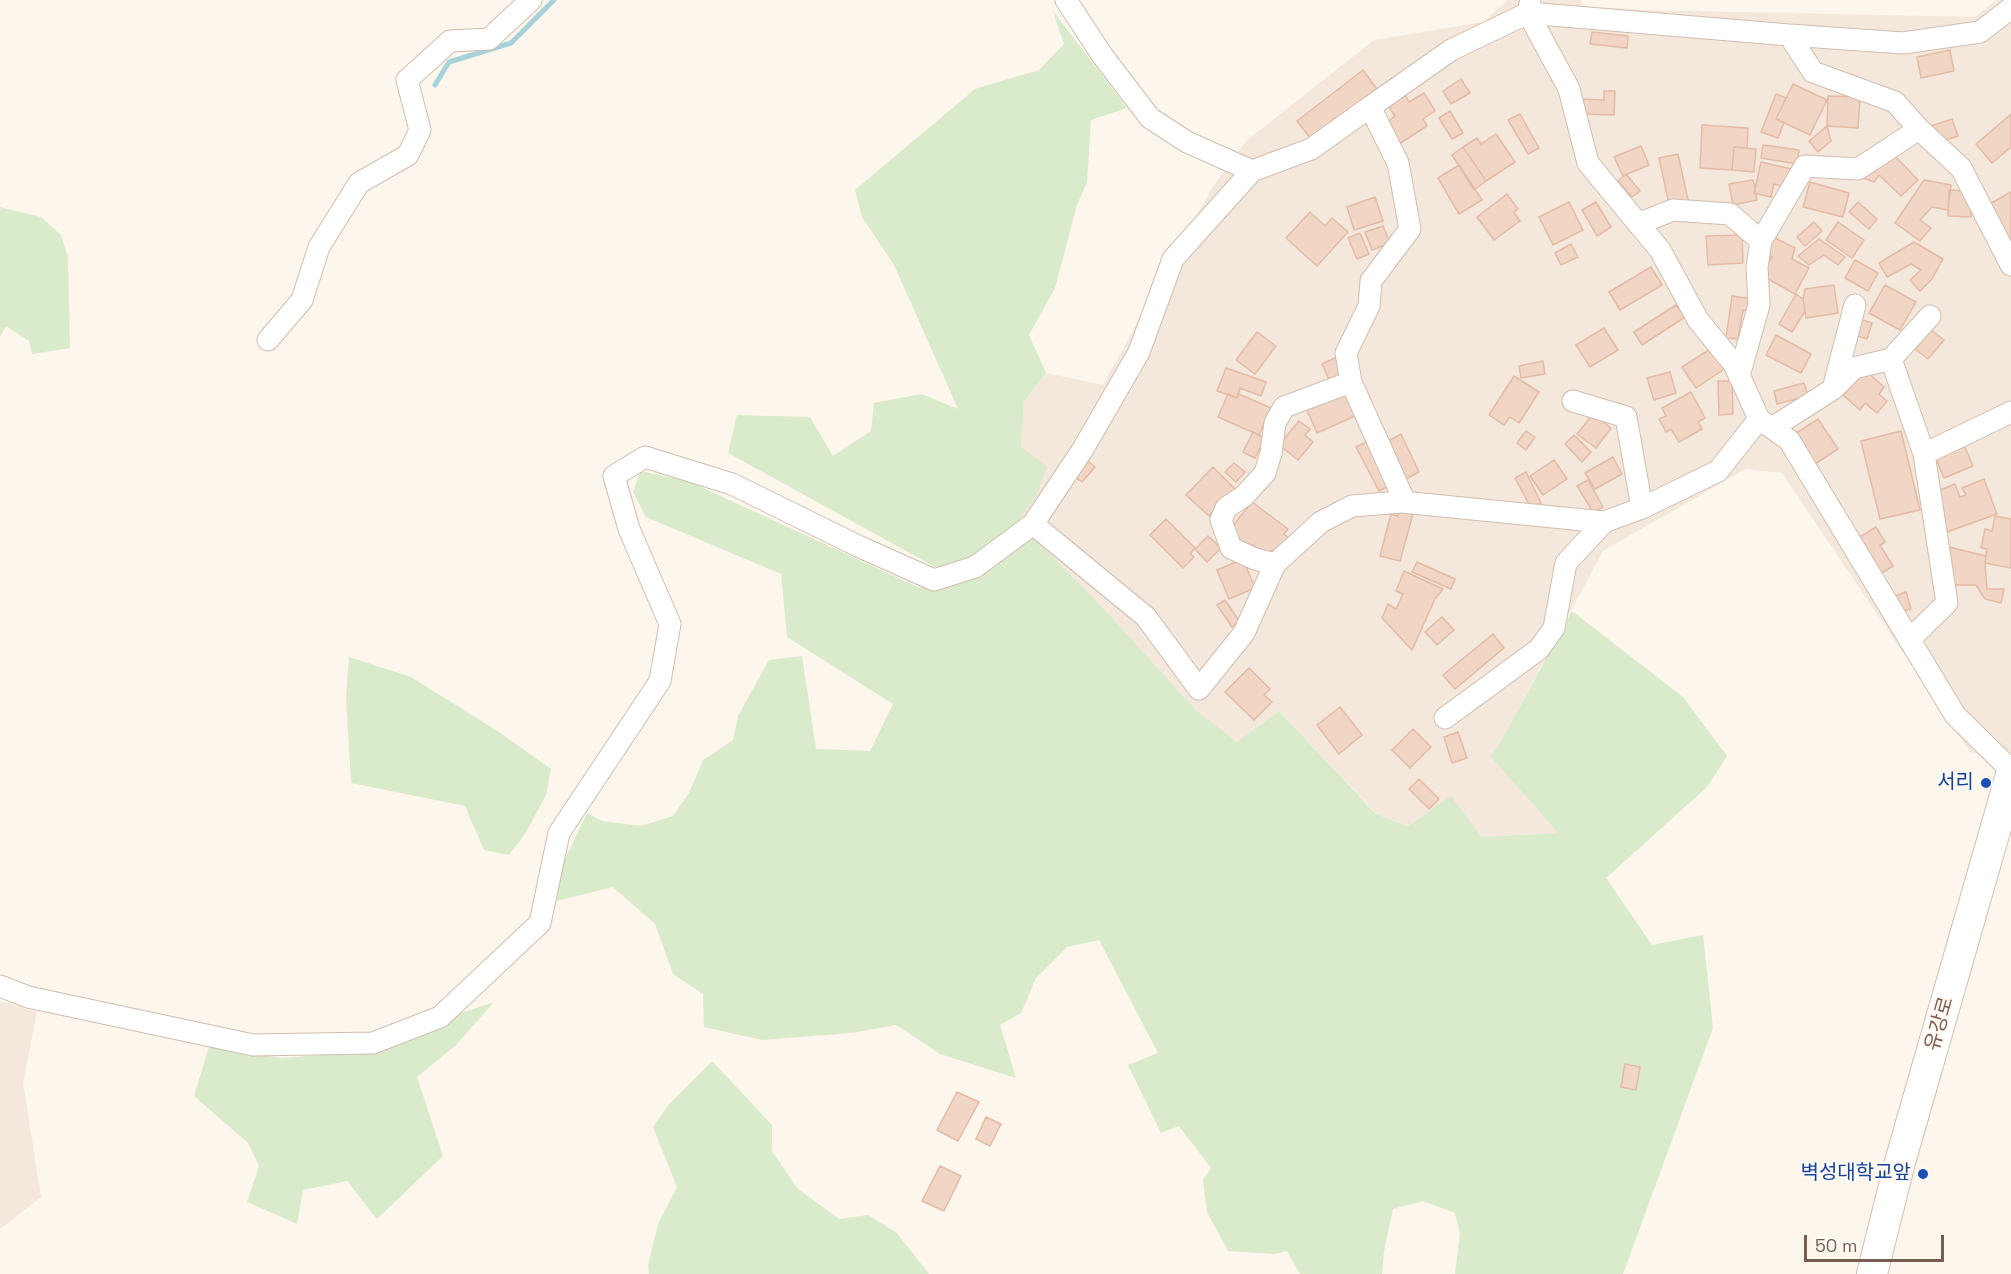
<!DOCTYPE html>
<html>
<head>
<meta charset="utf-8">
<style>
  body { margin:0 }
  #map { position:relative; width:2011px; height:1274px; overflow:hidden; background:#fcf6ed; font-family:"Space Grotesk",sans-serif }
  canvas { display:block }
  .scale { position:absolute; left:1804px; top:1235px; width:140px; height:27px; box-sizing:border-box; border:3px solid #785c4f; border-top:0; padding-left:8px; font-size:18px; line-height:21px; white-space:nowrap; color:#785c4f; -webkit-text-stroke:4px #fffaf3; paint-order:stroke }
</style>
</head>
<body>
<div id="map">
<canvas width="2011" height="1274"></canvas>
<div class="scale">50 m</div>
</div>
<script>
const ctx = document.querySelector('canvas').getContext('2d');
ctx.lineJoin = 'round';
function paint(path, color) {
  ctx.fillStyle = color;
  ctx.fill(path, 'evenodd');
}
function toPath(rows) {
  const path = new Path2D();
  for (const r of rows) {
    path.moveTo(r[0], r[1]);
    for (let i = 2; i < r.length; i += 2) path.lineTo(r[i], r[i + 1]);
  }
  return path;
}
function trace(path, color, width, dash) {
  ctx.strokeStyle = color;
  ctx.lineWidth = width;
  ctx.lineCap = dash ? 'butt' : 'round';
  ctx.setLineDash(dash || []);
  ctx.stroke(path);
}
function write(font, color, halo, rows, align = 'center') {
  ctx.font = font + ' "Space Grotesk","Noto Sans KR",sans-serif';
  ctx.lineWidth = 4.5;
  ctx.setLineDash([]);
  ctx.textBaseline = 'middle';
  ctx.strokeStyle = halo;
  ctx.fillStyle = color;
  for (const [text, x, y, turn = 0] of rows) {
    ctx.save();
    ctx.translate(x, y);
    ctx.rotate((+turn || 0) * Math.PI / 180);
    ctx.textAlign = isNaN(turn) ? turn : align;
    if (halo) ctx.strokeText(text, 0, 0);
    ctx.fillText(text, 0, 0);
    ctx.restore();
  }
}
const residential = toPath([
  [1508,0,1581,0,1582,6,1644,10,1975,17,1996,0,2011,0,2011,761,1970,752,1782,473,1746,469,1603,551,1497,748,1490,756,1558,833,1481,837,1408,827,1376,813,1279,711,1237,742,1196,710,1093,597,1016,522,1036,497,1021,447,1024,401,1046,373,1103,385,1212,188,1246,141,1374,40,1483,22],
  [0,1001,37,1012,23,1083,41,1197,0,1229]
]);
const green = toPath([
  [1053,11,1127,108,1091,120,1087,182,1077,205,1055,288,1029,335,1046,373,1024,401,1021,447,1047,466,1036,497,1017,522,1093,597,1196,710,1237,742,1279,711,1375,813,1408,827,1451,796,1481,837,1558,833,1490,756,1497,748,1572,611,1683,697,1727,756,1707,787,1606,878,1652,945,1703,935,1713,1028,1623,1274,1455,1274,1460,1234,1455,1213,1423,1201,1393,1209,1384,1251,1382,1274,1300,1274,1287,1251,1274,1254,1228,1251,1207,1212,1203,1180,1211,1168,1179,1126,1161,1133,1128,1065,1158,1053,1099,940,1067,947,1036,978,1021,1013,1000,1025,1016,1078,940,1054,896,1025,852,1033,762,1040,704,1027,703,994,673,974,655,924,613,887,544,904,587,813,602,821,641,826,673,816,689,793,703,760,733,740,738,716,769,660,802,656,816,749,870,751,893,704,787,637,781,574,646,517,633,492,640,471,688,481,920,588,937,568,728,453,737,415,810,417,833,456,871,431,874,403,921,394,958,409,894,265,862,217,855,190,975,89,1039,70,1064,44],
  [0,207,41,217,61,235,68,257,70,348,32,354,29,341,6,326,0,337],
  [349,657,411,677,499,732,551,769,546,795,525,834,509,855,484,850,465,806,351,783,346,696],
  [494,1002,456,1045,417,1077,443,1156,377,1219,347,1181,303,1190,297,1224,247,1202,259,1166,248,1143,194,1096,209,1047,281,1058,375,1051,455,1015],
  [712,1061,772,1125,772,1151,797,1188,839,1219,868,1215,897,1233,929,1274,649,1274,648,1265,658,1224,677,1187,653,1127,669,1104]
]);
const stream = toPath([
  [435,85,449,62,511,43,554,0]
]);
const building = toPath([
  [1592,32,1628,36,1627,48,1590,44,1592,32],
  [1950,50,1954,71,1921,78,1917,57,1950,50],
  [1363,70,1377,89,1311,139,1297,121,1363,70],
  [1461,79,1470,93,1451,104,1443,91,1461,79],
  [1793,84,1827,100,1810,135,1776,119,1793,84],
  [1604,91,1615,91,1614,115,1581,114,1581,99,1604,100,1604,91],
  [1404,93,1409,102,1424,93,1435,111,1423,119,1427,126,1399,144,1386,123,1395,116,1387,104,1404,93],
  [1776,94,1786,98,1776,119,1784,123,1778,138,1761,132,1776,94],
  [1828,96,1860,97,1858,128,1827,126,1828,96],
  [1450,111,1463,133,1452,139,1439,118,1450,111],
  [1520,114,1539,148,1528,154,1508,120,1520,114],
  [2011,114,2011,147,1992,163,1976,144,2011,114],
  [1952,119,1958,136,1936,143,1931,126,1952,119],
  [1702,125,1748,128,1747,148,1734,147,1732,170,1700,168,1702,125],
  [1827,126,1831,141,1818,152,1809,141,1827,126],
  [1496,134,1515,162,1486,181,1463,147,1477,138,1481,144,1496,134],
  [1763,145,1799,150,1797,164,1761,158,1763,145],
  [1641,146,1649,165,1623,176,1614,157,1641,146],
  [1463,147,1486,181,1474,190,1452,155,1463,147],
  [1734,147,1756,149,1754,172,1732,170,1734,147],
  [1678,154,1688,200,1669,204,1659,158,1678,154],
  [1893,154,1918,180,1901,196,1879,175,1874,182,1863,178,1893,154],
  [1761,162,1792,169,1788,188,1774,184,1771,197,1754,193,1761,162],
  [1459,165,1482,200,1459,214,1438,178,1459,165],
  [1626,174,1640,191,1632,197,1618,181,1626,174],
  [1753,180,1757,200,1733,205,1729,184,1753,180],
  [1924,180,1951,185,1948,210,1932,207,1920,220,1931,228,1920,241,1895,223,1924,180],
  [1810,182,1849,193,1843,217,1803,207,1810,182],
  [1949,190,1971,191,1971,217,1948,216,1949,190],
  [2011,192,2011,252,1986,206,2011,192],
  [1507,194,1518,209,1514,212,1520,221,1494,240,1477,217,1507,194],
  [1375,197,1383,221,1354,230,1347,207,1375,197],
  [1569,202,1583,230,1553,245,1539,217,1569,202],
  [1596,202,1611,227,1597,236,1582,210,1596,202],
  [1858,202,1877,219,1869,229,1849,212,1858,202],
  [1310,212,1325,226,1332,218,1348,232,1317,266,1286,238,1310,212],
  [1814,222,1822,231,1805,246,1797,237,1814,222],
  [1838,222,1864,240,1852,258,1826,240,1838,222],
  [1383,226,1390,243,1372,250,1365,232,1383,226],
  [1360,233,1369,254,1357,259,1348,238,1360,233],
  [1742,235,1743,263,1708,265,1706,236,1742,235],
  [1773,237,1795,248,1792,259,1809,268,1795,294,1761,275,1772,257,1764,253,1773,237],
  [1819,239,1845,257,1838,265,1824,255,1809,265,1798,256,1819,239],
  [1914,242,1943,259,1932,279,1920,291,1910,280,1921,270,1911,264,1887,277,1879,263,1914,242],
  [1571,244,1578,257,1561,265,1555,253,1571,244],
  [1855,260,1878,273,1868,291,1845,278,1855,260],
  [1651,267,1662,285,1620,310,1609,292,1651,267],
  [1834,285,1838,313,1806,318,1803,299,1805,289,1834,285],
  [1885,285,1916,302,1900,330,1869,313,1885,285],
  [1796,294,1803,299,1805,311,1792,332,1779,324,1796,294],
  [1732,296,1752,299,1751,311,1743,310,1738,339,1726,338,1732,296],
  [1676,305,1685,317,1642,345,1634,332,1676,305],
  [1859,319,1872,323,1867,339,1854,335,1859,319],
  [1604,328,1618,350,1590,367,1576,345,1604,328],
  [1931,330,1944,340,1928,359,1915,349,1931,330],
  [1257,332,1276,346,1255,374,1236,360,1257,332],
  [1776,335,1811,354,1801,373,1766,355,1776,335],
  [1712,348,1726,368,1696,388,1682,367,1712,348],
  [1337,357,1345,377,1331,384,1322,364,1337,357],
  [1543,361,1545,374,1521,378,1519,366,1543,361],
  [1226,368,1266,382,1261,396,1240,388,1237,398,1217,391,1226,368],
  [1865,370,1884,387,1879,394,1887,401,1877,413,1865,403,1860,410,1843,395,1865,370],
  [1670,372,1676,393,1654,400,1647,378,1670,372],
  [1514,376,1539,392,1519,423,1510,417,1504,425,1489,415,1514,376],
  [1718,381,1732,381,1733,414,1719,415,1718,381],
  [1804,383,1808,396,1777,404,1774,391,1804,383],
  [1691,392,1705,418,1698,422,1702,429,1679,442,1671,429,1666,432,1659,419,1666,416,1662,408,1691,392],
  [1228,394,1237,398,1239,394,1271,408,1259,435,1218,417,1228,394],
  [1345,394,1355,416,1317,433,1307,410,1345,394],
  [1593,414,1611,428,1596,448,1577,434,1593,414],
  [1818,419,1838,449,1815,464,1795,434,1818,419],
  [1299,421,1310,429,1305,435,1313,442,1298,460,1279,445,1299,421],
  [1526,431,1535,437,1526,450,1517,443,1526,431],
  [1901,431,1920,510,1880,519,1861,441,1901,431],
  [1253,432,1265,439,1255,458,1243,452,1253,432],
  [1401,434,1419,472,1406,479,1388,441,1401,434],
  [1574,435,1591,452,1582,462,1565,444,1574,435],
  [1370,440,1393,484,1379,491,1356,447,1370,440],
  [1964,445,1973,466,1944,478,1935,457,1964,445],
  [1613,457,1622,474,1595,489,1585,473,1613,457],
  [1087,460,1095,467,1082,482,1074,476,1087,460],
  [1554,460,1567,479,1543,495,1530,476,1554,460],
  [1234,463,1245,472,1236,482,1225,472,1234,463],
  [1213,467,1235,489,1209,516,1186,495,1213,467],
  [1526,472,1541,503,1531,508,1515,478,1526,472],
  [1984,479,1997,514,1944,533,1938,491,1955,484,1960,497,1966,495,1962,488,1984,479],
  [1588,480,1603,507,1593,512,1577,486,1588,480],
  [1252,502,1288,529,1284,534,1290,539,1279,553,1272,550,1267,556,1253,545,1250,549,1238,543,1231,528,1252,502],
  [1401,507,1414,510,1400,561,1380,556,1391,514,1398,516,1401,507],
  [1995,516,2011,519,2011,568,1985,563,1987,549,1981,548,1985,529,1992,531,1995,516],
  [1166,519,1195,548,1190,554,1194,557,1183,568,1150,535,1166,519],
  [1876,527,1885,542,1880,545,1893,566,1880,574,1858,538,1876,527],
  [1208,536,1221,548,1207,562,1195,549,1208,536],
  [1949,547,1986,556,1985,563,1987,589,2004,589,2001,603,1985,599,1976,585,1949,585,1949,547],
  [1243,559,1255,588,1229,599,1217,570,1243,559],
  [1417,562,1455,579,1451,589,1412,572,1417,562],
  [1404,571,1443,589,1435,599,1412,650,1382,618,1388,604,1396,609,1403,594,1396,591,1404,571],
  [1906,592,1911,609,1900,612,1895,596,1906,592],
  [1225,600,1239,621,1232,627,1217,605,1225,600],
  [1442,617,1454,630,1437,645,1425,632,1442,617],
  [1493,634,1504,648,1455,689,1443,675,1493,634],
  [1249,668,1270,689,1264,695,1272,702,1254,720,1225,692,1249,668],
  [1340,707,1362,735,1339,754,1317,725,1340,707],
  [1413,729,1431,747,1410,768,1392,750,1413,729],
  [1458,732,1467,758,1452,763,1444,737,1458,732],
  [1419,779,1439,799,1429,809,1409,789,1419,779],
  [1625,1064,1640,1067,1636,1090,1621,1087,1625,1064],
  [957,1092,979,1102,958,1141,937,1130,957,1092],
  [986,1117,1001,1124,990,1146,976,1139,986,1117],
  [940,1166,961,1176,944,1211,922,1201,940,1166]
]);
const street = toPath([
  [1066,0,1102,55,1150,118,1187,142,1252,171],
  [1530,4,1528,13,1569,89,1588,163,1660,250,1698,320,1734,364,1759,419,1789,440,1955,715,2011,770],
  [1789,35,1903,43,1980,32,2011,8],
  [1638,224,1673,210,1730,214,1761,241],
  [268,340,302,300,319,247,359,183,408,155,420,130,407,80,450,41,489,39,531,0],
  [1891,359,1924,454],
  [1739,376,1759,305,1757,267,1761,241,1805,166,1858,169,1919,129],
  [1351,382,1284,407,1275,423,1271,453,1265,473,1244,496,1226,508,1221,520,1231,548,1255,559,1275,564,1321,522,1352,506,1402,502,1604,522],
  [1833,389,1854,368,1891,359,1930,316],
  [1573,401,1626,417,1642,508],
  [1772,428,1833,389,1855,305],
  [1405,502,1351,382,1346,353,1369,306,1371,281,1410,229,1398,163,1370,107,1451,50,1528,13,1789,35,1813,72,1895,102,1919,129,1961,168,2011,265],
  [1275,564,1244,633,1199,689,1146,617,1033,524,1083,449,1139,352,1173,259,1252,171,1311,149,1370,107],
  [1909,640,1947,603,1924,454,2011,412],
  [1445,718,1539,649,1554,628,1566,563,1604,522,1642,508,1718,471,1759,419],
  [0,986,28,997,253,1045,373,1043,440,1017,540,923,559,833,660,681,670,624,629,529,614,476,645,457,732,484,858,546,934,580,975,567,1033,524]
]);
const secondary = toPath([
  [1872,1274,1900,1162,2011,775]
]);
const markers = [
  [1986,783,6,"#1a4fb4"],
  [1923,1174,6,"#1a4fb4"]
];
const transitNames = [
  ["서리",1974,783],
  ["벽성대학교앞",1911,1174]
];
const streetNames = [
  ["유강로",1940,1024,-74]
];
paint(residential, '#f4e7db');
paint(green, '#d9ebca');
trace(stream, '#a7d2d8', 5);
paint(building, '#f1d5c5');
trace(building, '#e4bba5', 1.5);
trace(street, '#cfbeb1', 23);
trace(secondary, '#d2beaf', 32);
trace(street, '#fff', 21);
trace(secondary, '#fff', 30);
for (const [x, y, r, color] of markers) {
  const dot = new Path2D();
  dot.arc(x, y, r, 0, 2 * Math.PI);
  ctx.fillStyle = color;
  ctx.fill(dot);
  trace(dot, '#fffaf3', 2);
}
write('20px', '#164399', '#fffaf3', transitNames, 'right');
write('20px', '#785c4f', '#fffaf3', streetNames);
</script>
</body>
</html>
